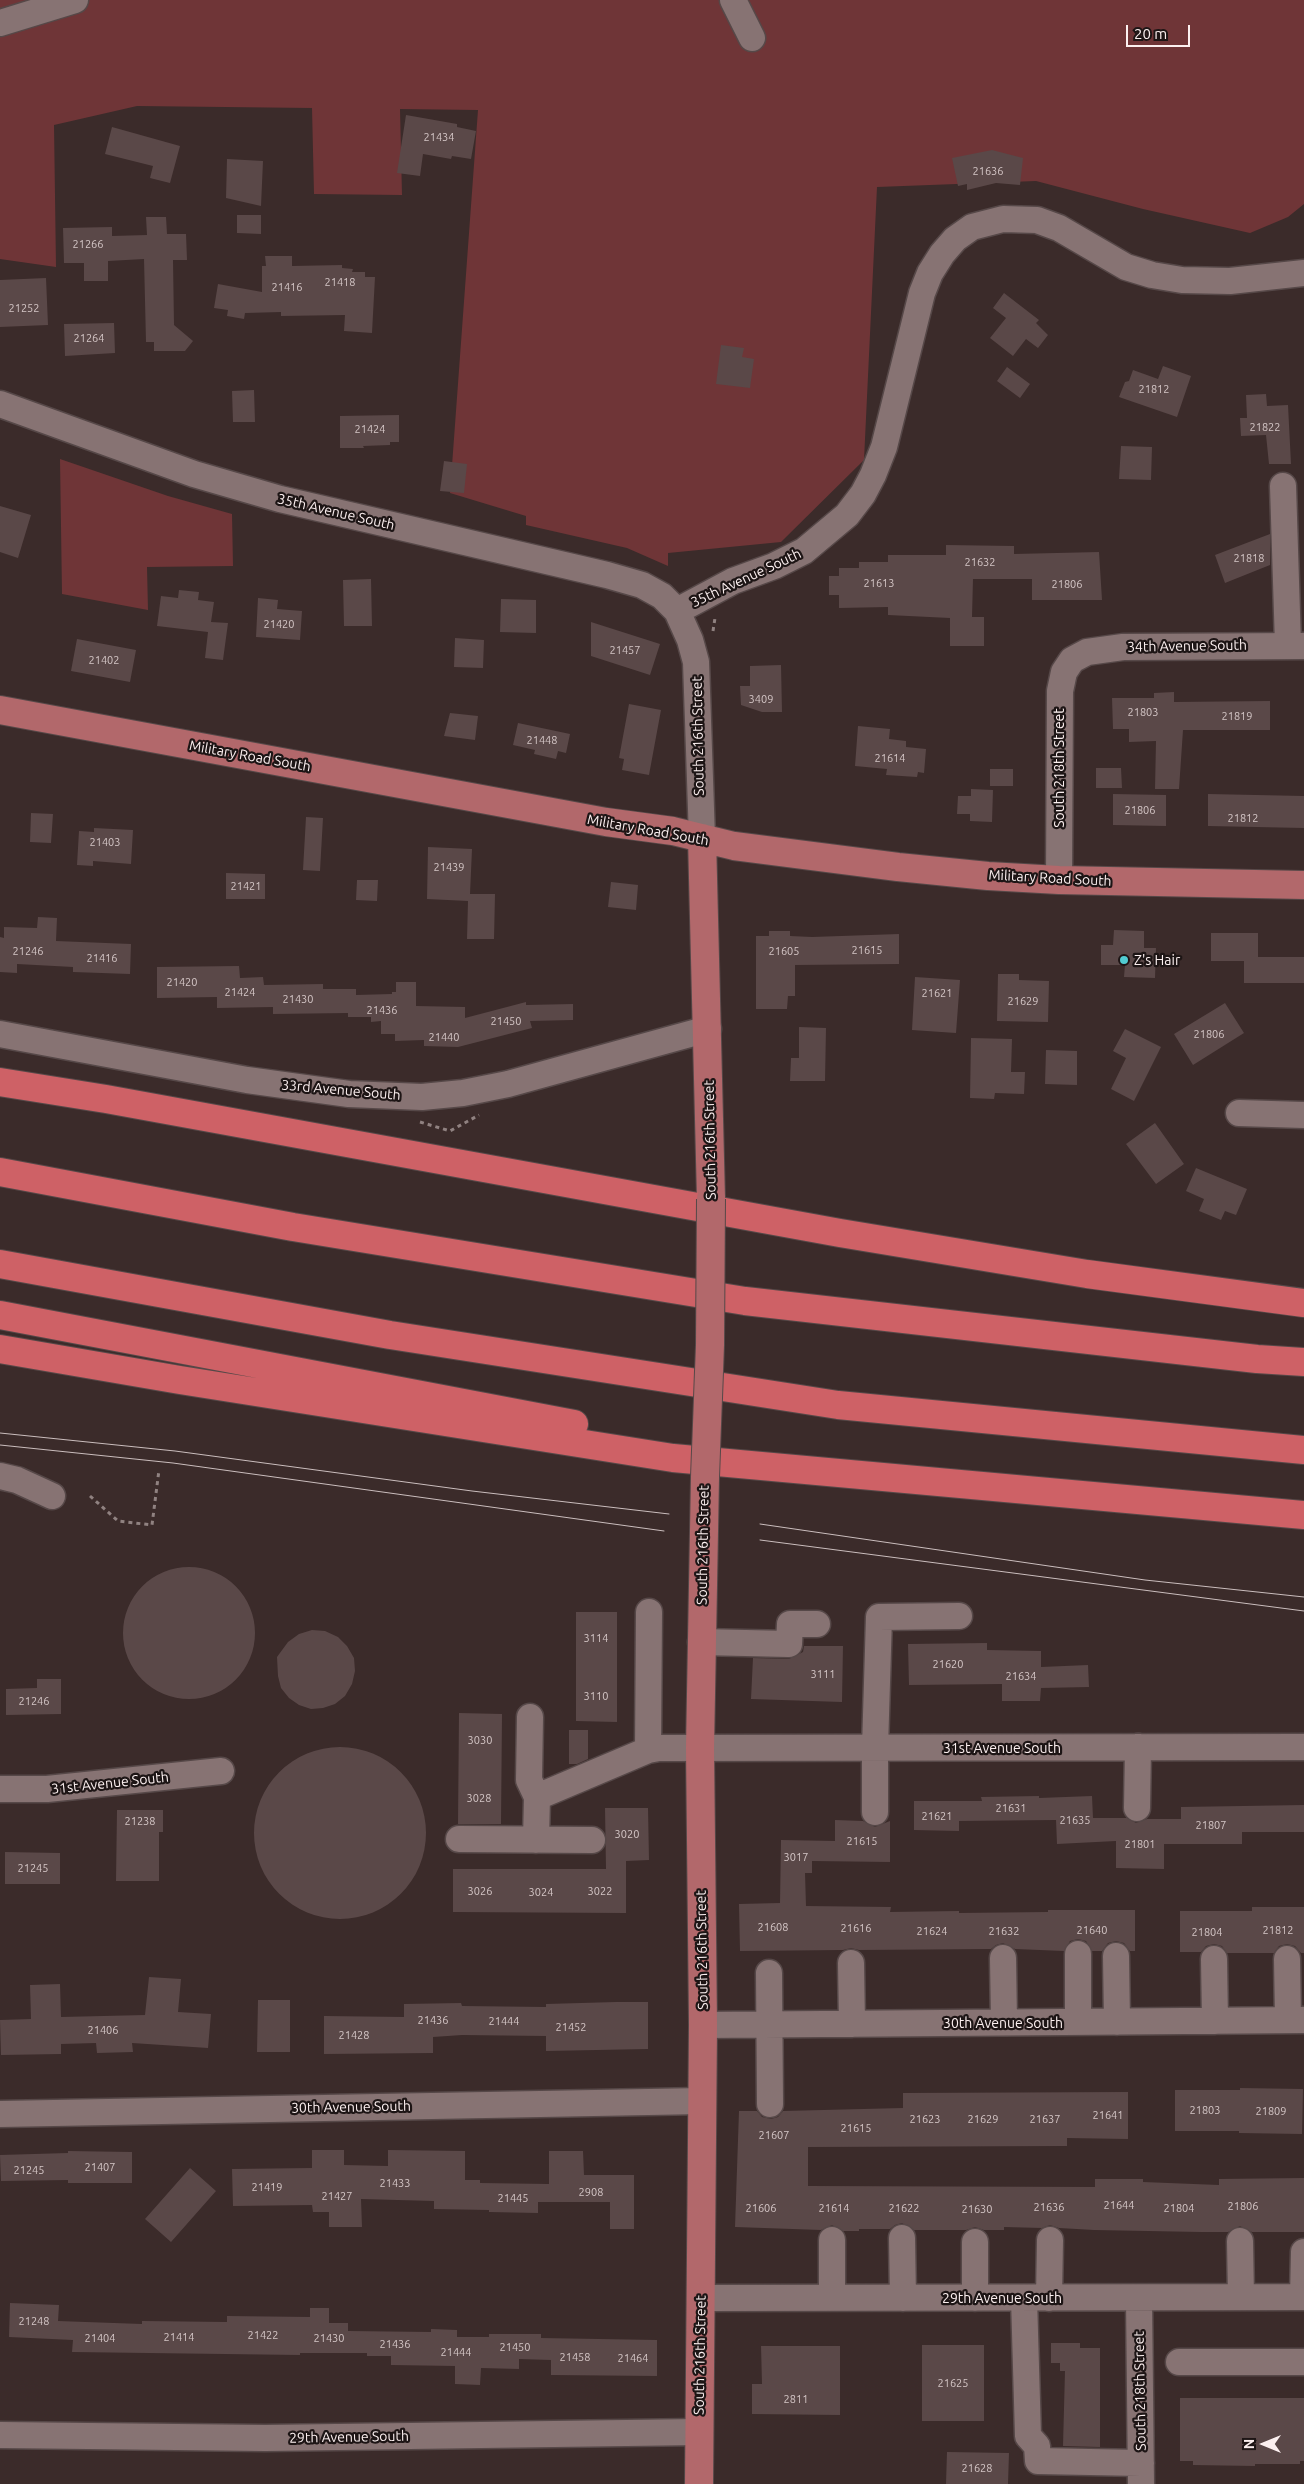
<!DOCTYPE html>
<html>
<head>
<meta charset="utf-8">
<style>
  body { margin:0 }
  #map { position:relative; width:1304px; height:2484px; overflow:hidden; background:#3b2b2a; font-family:Ubuntu,sans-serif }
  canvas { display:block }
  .north { position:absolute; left:1239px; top:2419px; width:50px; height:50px; -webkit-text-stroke:4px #1d1515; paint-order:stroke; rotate:270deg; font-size:14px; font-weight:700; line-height:20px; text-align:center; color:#fcf0f0 }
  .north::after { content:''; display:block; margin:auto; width:18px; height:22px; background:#fcf0f0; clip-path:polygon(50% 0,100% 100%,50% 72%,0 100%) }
  .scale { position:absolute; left:1126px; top:25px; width:64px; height:22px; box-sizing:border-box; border:2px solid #fcf0f0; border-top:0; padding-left:6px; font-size:15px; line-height:18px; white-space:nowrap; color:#fcf0f0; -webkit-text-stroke:4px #1d1515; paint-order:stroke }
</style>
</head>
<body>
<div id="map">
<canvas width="1304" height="2484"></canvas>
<div class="north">N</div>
<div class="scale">20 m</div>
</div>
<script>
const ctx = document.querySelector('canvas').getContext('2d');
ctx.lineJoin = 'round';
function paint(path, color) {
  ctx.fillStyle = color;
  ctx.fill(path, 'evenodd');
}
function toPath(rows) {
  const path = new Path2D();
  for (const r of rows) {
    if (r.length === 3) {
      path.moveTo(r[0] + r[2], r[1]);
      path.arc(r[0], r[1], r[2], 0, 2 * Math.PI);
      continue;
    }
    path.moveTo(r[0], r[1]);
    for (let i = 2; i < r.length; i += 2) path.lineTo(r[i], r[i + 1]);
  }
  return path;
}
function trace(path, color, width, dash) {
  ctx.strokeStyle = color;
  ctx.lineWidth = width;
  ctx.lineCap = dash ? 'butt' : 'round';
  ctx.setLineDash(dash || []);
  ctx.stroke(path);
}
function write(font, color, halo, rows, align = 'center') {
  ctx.font = font + ' Ubuntu,sans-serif';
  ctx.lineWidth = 4.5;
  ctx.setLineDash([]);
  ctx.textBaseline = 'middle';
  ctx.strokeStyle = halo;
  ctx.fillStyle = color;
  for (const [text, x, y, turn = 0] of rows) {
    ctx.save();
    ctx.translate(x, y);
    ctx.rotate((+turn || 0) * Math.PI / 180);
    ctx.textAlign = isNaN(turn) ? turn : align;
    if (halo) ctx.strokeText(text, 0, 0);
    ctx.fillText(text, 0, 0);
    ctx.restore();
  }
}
const green = toPath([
  [0,0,1304,0,1304,204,1288,217,1250,233,1143,209,1036,181,877,187,864,460,781,542,668,553,668,566,627,548,526,525,526,516,450,493,478,110,400,109,402,195,314,194,312,108,137,106,54,125,56,267,0,259],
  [60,459,168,496,232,514,233,566,147,567,148,610,62,594]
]);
const building = toPath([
  [406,115,457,124,457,127,476,131,471,159,452,156,451,159,423,154,420,176,397,173],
  [112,127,180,146,170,183,150,178,153,166,105,154],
  [992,150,1023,158,1020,185,996,183,967,190,967,184,958,186,952,158],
  [227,159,263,161,261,206,226,198],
  [237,215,261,215,261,234,237,233],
  [146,217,166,217,167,234,186,234,187,260,173,260,174,325,193,341,185,351,154,351,154,342,146,342,144,259,108,261,108,281,84,281,84,263,64,263,63,228,112,227,112,236,147,235],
  [265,256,292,256,292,266,342,265,342,268,353,269,352,272,365,272,365,277,375,277,372,333,344,331,345,315,281,316,281,312,245,313,244,319,227,316,228,310,214,308,218,284,262,292,262,266,266,266],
  [46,278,48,325,0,327,0,280],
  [1004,293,1039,320,1036,323,1048,335,1038,348,1026,339,1013,356,990,338,1006,318,993,308],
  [114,323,115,353,65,356,64,324],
  [721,345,744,348,742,357,754,359,750,388,716,384],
  [1163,366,1191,376,1177,417,1119,397,1125,382,1129,381,1133,370,1158,379],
  [1007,367,1030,384,1020,398,997,381],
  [254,390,255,422,233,422,232,391],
  [1266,394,1267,406,1288,405,1291,464,1269,464,1266,435,1241,436,1240,418,1247,418,1246,395],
  [399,415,399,442,390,442,390,445,363,446,364,448,340,448,340,416],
  [1121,446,1152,447,1151,480,1119,479],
  [444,461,467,464,464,493,440,491],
  [0,506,31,515,18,558,0,552],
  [1270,534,1270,565,1225,583,1215,555],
  [946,545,1014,546,1014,554,1099,552,1102,600,1032,600,1032,579,973,579,972,617,984,617,984,646,950,646,950,618,888,615,888,607,839,608,839,595,829,595,829,576,839,576,839,568,859,568,859,562,888,562,888,555,946,555],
  [371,579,372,626,344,626,343,580],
  [179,590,199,592,198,600,214,602,211,622,228,623,223,660,205,658,208,632,157,626,161,596,178,598],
  [258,598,278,600,277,609,302,611,300,640,256,637],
  [501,599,536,600,536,633,500,632],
  [591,622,660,644,650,675,591,656],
  [455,638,484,640,483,668,454,667],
  [77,639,136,650,130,682,71,671],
  [781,665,782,712,762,712,741,705,740,686,750,686,750,666],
  [1174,692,1174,702,1270,701,1270,730,1183,730,1179,789,1155,789,1156,741,1129,742,1129,729,1113,729,1112,698,1154,698,1154,693],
  [629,704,661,710,649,775,622,770,624,759,619,758],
  [450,713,478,716,475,740,444,736],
  [518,723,570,734,566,753,558,751,556,759,534,754,535,750,513,745],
  [858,726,890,729,889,739,906,741,906,747,926,749,924,773,918,772,917,777,886,775,887,769,855,766],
  [1096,768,1121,768,1122,788,1096,788],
  [990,769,1013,769,1013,786,990,786],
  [971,789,993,790,992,822,970,821,970,814,957,814,958,796,971,796],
  [1113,794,1166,795,1166,826,1113,825],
  [1208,794,1304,796,1304,828,1208,826],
  [31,813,53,814,51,843,30,842],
  [306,817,323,818,320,871,303,870],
  [94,828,133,830,131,864,93,861,93,866,77,865,79,831,94,832],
  [428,847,472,849,470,894,495,894,494,939,467,939,468,901,427,899],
  [226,873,265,874,265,899,226,899],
  [357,880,378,880,377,901,356,900],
  [611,882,638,885,636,910,608,907],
  [38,917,57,918,56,941,131,944,130,974,73,972,73,967,17,964,17,973,0,972,0,937,4,938,4,927,37,928],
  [1114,930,1144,931,1144,948,1156,948,1155,978,1124,977,1125,965,1101,965,1101,945,1113,945],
  [769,931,790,931,790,936,812,937,899,934,899,964,795,965,795,996,788,996,787,1009,756,1009,756,936,769,936],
  [1211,933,1258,933,1258,957,1304,957,1304,983,1244,983,1244,961,1211,961],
  [239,966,240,978,263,977,264,985,323,984,323,989,356,989,356,995,392,994,392,992,396,992,396,982,416,982,416,1006,465,1007,465,1018,526,1002,526,1005,573,1004,573,1020,530,1021,532,1028,458,1047,424,1046,424,1040,395,1041,395,1034,381,1034,381,1021,371,1022,371,1017,348,1017,348,1013,273,1014,273,1007,217,1008,217,997,157,998,157,967],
  [998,974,1019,974,1019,980,1049,981,1048,1022,997,1021],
  [915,977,960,980,956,1033,912,1030],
  [1225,1003,1244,1033,1193,1065,1174,1034],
  [799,1027,826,1028,825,1081,790,1081,791,1058,799,1058],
  [1125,1029,1161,1047,1134,1101,1111,1089,1126,1058,1113,1051],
  [971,1038,1012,1039,1011,1072,1025,1072,1024,1094,995,1093,994,1099,970,1098],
  [1046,1050,1077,1051,1077,1085,1045,1084],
  [1155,1123,1184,1164,1156,1184,1126,1144],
  [1196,1168,1247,1189,1236,1215,1225,1211,1221,1220,1199,1211,1204,1199,1186,1191],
  [189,1633,66],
  [576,1612,617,1612,617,1722,576,1721],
  [312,1630,325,1631,338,1637,347,1646,354,1658,355,1671,352,1684,345,1696,335,1704,323,1708,311,1709,299,1705,289,1698,281,1688,278,1676,277,1657,288,1642,299,1634],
  [987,1643,987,1650,1041,1651,1041,1667,1088,1665,1089,1687,1041,1688,1040,1701,1002,1701,1002,1684,909,1685,908,1644],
  [804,1646,843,1646,842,1702,751,1699,753,1658,789,1659,803,1652],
  [37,1679,61,1679,61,1714,6,1715,6,1689,37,1688],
  [459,1713,502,1714,501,1824,458,1824],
  [569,1730,588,1730,588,1759,577,1764,569,1764],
  [340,1833,86],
  [1039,1796,1039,1798,1092,1796,1093,1818,1127,1818,1136,1823,1147,1819,1181,1819,1181,1807,1304,1805,1304,1832,1242,1832,1242,1844,1164,1844,1164,1869,1116,1868,1116,1841,1057,1844,1056,1820,959,1821,959,1831,914,1830,914,1801,982,1801,981,1797],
  [605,1808,648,1808,649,1860,626,1861,626,1913,453,1912,453,1869,606,1869],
  [117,1810,163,1810,163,1832,159,1832,159,1881,116,1881],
  [835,1820,863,1821,875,1827,890,1821,890,1862,812,1861,812,1873,805,1873,806,1906,891,1907,890,1912,959,1911,959,1913,1048,1912,1048,1910,1135,1910,1135,1951,1130,1951,1124,1943,1116,1941,1108,1943,1102,1951,1092,1951,1086,1941,1078,1939,1070,1941,1064,1951,1015,1949,1003,1943,996,1945,991,1949,859,1950,851,1948,843,1950,740,1951,739,1904,780,1903,781,1840,835,1841],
  [5,1852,60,1853,60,1884,5,1884],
  [1252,1907,1304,1907,1304,1953,1301,1953,1295,1946,1287,1944,1279,1946,1274,1953,1227,1953,1222,1946,1214,1944,1206,1946,1201,1952,1180,1952,1180,1911,1252,1911],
  [149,1977,181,1979,178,2012,211,2014,208,2048,132,2043,133,2052,97,2053,96,2043,61,2044,61,2054,1,2055,0,2020,31,2019,30,1985,60,1984,61,2017,145,2015],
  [258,2000,290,2000,290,2052,257,2052],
  [616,2002,648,2002,648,2049,546,2051,546,2036,462,2035,433,2037,433,2053,324,2054,324,2016,404,2017,404,2004,461,2003,462,2006,546,2007,546,2004],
  [1240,2088,1303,2089,1302,2134,1239,2133,1239,2131,1175,2131,1175,2090,1240,2090],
  [1128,2092,1128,2139,1067,2138,1067,2146,808,2147,808,2186,1095,2187,1095,2179,1143,2179,1143,2182,1219,2185,1219,2179,1304,2178,1304,2232,1252,2232,1240,2226,1228,2232,1201,2232,1094,2230,1059,2228,1050,2225,1042,2228,1004,2227,1004,2230,984,2230,975,2227,966,2230,914,2230,902,2223,895,2225,890,2229,859,2229,859,2231,843,2231,832,2225,821,2230,735,2227,739,2111,757,2111,762,2117,771,2119,778,2117,783,2111,903,2108,903,2093],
  [312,2150,344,2150,344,2165,388,2166,388,2150,465,2151,465,2180,480,2180,480,2183,549,2184,549,2151,583,2151,584,2175,634,2175,634,2229,610,2229,610,2202,538,2202,538,2213,489,2212,489,2210,434,2209,434,2201,361,2199,362,2227,329,2227,329,2212,313,2212,312,2205,233,2206,232,2169,312,2168],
  [68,2151,132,2152,132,2183,68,2183,68,2180,1,2181,0,2155,68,2153],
  [190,2168,216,2191,171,2242,145,2219],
  [10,2303,59,2305,58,2321,142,2324,142,2321,227,2322,227,2316,310,2317,310,2308,329,2308,329,2323,348,2323,348,2331,431,2332,431,2329,457,2330,457,2337,489,2337,489,2334,541,2334,541,2338,657,2340,657,2376,551,2375,551,2360,519,2359,519,2369,481,2368,480,2385,455,2384,455,2366,391,2365,391,2356,367,2356,367,2353,300,2353,300,2355,72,2352,73,2340,9,2337],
  [1051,2343,1080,2343,1080,2348,1100,2348,1100,2447,1063,2446,1065,2371,1060,2371,1060,2363,1051,2363],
  [922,2345,984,2345,984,2421,922,2421],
  [761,2346,840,2346,840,2415,752,2414,752,2384,762,2384],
  [1180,2398,1304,2398,1304,2461,1300,2461,1300,2464,1255,2464,1255,2466,1193,2465,1193,2461,1180,2461],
  [947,2452,1009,2453,1008,2484,946,2484]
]);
const path = toPath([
  [713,631,715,618],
  [420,1122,450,1131,479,1115],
  [90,1496,118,1521,152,1525,159,1470]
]);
const minor = toPath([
  [733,0,752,38],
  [0,23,75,0],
  [0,404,194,474,280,499,607,575,642,585,662,596,677,611,690,640,696,662,702,838],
  [1283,486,1288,645],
  [677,611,733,581,774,566,804,551,847,515,863,494,873,475,884,447,922,293,930,273,942,254,955,239,972,227,1003,219,1037,220,1059,228,1126,267,1152,275,1182,280,1230,281,1304,273],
  [1059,880,1060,691,1064,672,1072,660,1087,652,1123,647,1304,646],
  [0,1034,247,1080,349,1094,422,1097,463,1093,508,1084,708,1029],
  [1239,1113,1304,1115],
  [0,1476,17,1480,52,1496],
  [701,1642,789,1644,790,1624,817,1624],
  [530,1717,529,1780,537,1797],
  [648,1750,649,1612],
  [0,1789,47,1789,221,1771],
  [1137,1808,1138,1747],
  [875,1812,875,1748,879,1617,959,1616],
  [459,1839,592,1840],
  [536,1840,537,1797,648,1750,659,1748,1304,1747],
  [1078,1954,1078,2022],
  [1116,1956,1117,2022],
  [1003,1958,1004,2022],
  [1214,1959,1215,2021],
  [1287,1959,1288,2020],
  [851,1963,852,2024],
  [769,1973,770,2104],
  [703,2025,1304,2020],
  [0,2114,702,2101],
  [902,2238,903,2298],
  [832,2240,832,2298],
  [1240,2241,1241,2297],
  [975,2242,975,2298],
  [1303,2297,1304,2252],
  [701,2298,1304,2297],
  [1024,2298,1028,2436,1037,2446,1038,2461,1141,2463],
  [1049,2298,1050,2240],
  [1139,2298,1141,2484],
  [1179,2362,1304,2362],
  [0,2435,265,2438,698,2432]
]);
const major = toPath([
  [0,710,606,822,673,831,734,846,898,867,988,876,1059,880,1304,885],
  [702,838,711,1199],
  [699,2484,703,2025,700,1748,705,1477]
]);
const highway = toPath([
  [0,1082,106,1099,840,1233,1087,1274,1304,1303],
  [0,1172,293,1227,745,1301,1257,1359,1304,1362],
  [0,1264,390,1335,838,1405,1304,1450],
  [0,1315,574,1424],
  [0,1349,180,1380,673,1458,1304,1515]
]);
const tram = toPath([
  [0,1433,175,1451,472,1491,669,1514],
  [0,1445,173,1463,664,1531],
  [760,1524,1145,1580,1304,1597],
  [760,1540,1304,1611]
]);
const majorBridge = toPath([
  [705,1477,710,1345,711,1199]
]);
const markers = [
  [1124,960,5,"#51ccd2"]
];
const numberNames = [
  ["21434",439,137],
  ["21636",988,171],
  ["21266",88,244],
  ["21418",340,282],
  ["21416",287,287],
  ["21252",24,308],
  ["21264",89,338],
  ["21812",1154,389],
  ["21822",1265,427],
  ["21424",370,429],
  ["21818",1249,558],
  ["21632",980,562],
  ["21613",879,583],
  ["21806",1067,584],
  ["21420",279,624],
  ["21457",625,650],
  ["21402",104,660],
  ["3409",761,699],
  ["21803",1143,712],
  ["21819",1237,716],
  ["21448",542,740],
  ["21614",890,758],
  ["21806",1140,810],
  ["21812",1243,818],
  ["21403",105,842],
  ["21439",449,867],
  ["21421",246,886],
  ["21615",867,950],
  ["21246",28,951],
  ["21605",784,951],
  ["21416",102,958],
  ["21420",182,982],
  ["21424",240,992],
  ["21621",937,993],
  ["21430",298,999],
  ["21629",1023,1001],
  ["21436",382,1010],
  ["21450",506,1021],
  ["21806",1209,1034],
  ["21440",444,1037],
  ["3114",596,1638],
  ["21620",948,1664],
  ["3111",823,1674],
  ["21634",1021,1676],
  ["3110",596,1696],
  ["21246",34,1701],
  ["3030",480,1740],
  ["3028",479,1798],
  ["21631",1011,1808],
  ["21621",937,1816],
  ["21635",1075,1820],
  ["21238",140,1821],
  ["21807",1211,1825],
  ["3020",627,1834],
  ["21615",862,1841],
  ["21801",1140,1844],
  ["3017",796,1857],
  ["21245",33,1868],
  ["3026",480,1891],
  ["3022",600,1891],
  ["3024",541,1892],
  ["21608",773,1927],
  ["21616",856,1928],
  ["21640",1092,1930],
  ["21812",1278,1930],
  ["21624",932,1931],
  ["21632",1004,1931],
  ["21804",1207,1932],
  ["21436",433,2020],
  ["21444",504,2021],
  ["21452",571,2027],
  ["21406",103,2030],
  ["21428",354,2035],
  ["21803",1205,2110],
  ["21809",1271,2111],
  ["21641",1108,2115],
  ["21623",925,2119],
  ["21629",983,2119],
  ["21637",1045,2119],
  ["21615",856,2128],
  ["21607",774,2135],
  ["21407",100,2167],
  ["21245",29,2170],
  ["21433",395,2183],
  ["21419",267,2187],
  ["2908",591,2192],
  ["21427",337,2196],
  ["21445",513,2198],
  ["21644",1119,2205],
  ["21806",1243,2206],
  ["21636",1049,2207],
  ["21606",761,2208],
  ["21614",834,2208],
  ["21622",904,2208],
  ["21804",1179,2208],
  ["21630",977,2209],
  ["21248",34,2321],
  ["21422",263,2335],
  ["21414",179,2337],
  ["21404",100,2338],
  ["21430",329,2338],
  ["21436",395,2344],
  ["21450",515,2347],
  ["21444",456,2352],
  ["21458",575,2357],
  ["21464",633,2358],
  ["21625",953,2383],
  ["2811",796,2399],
  ["21628",977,2468]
];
const streetNames = [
  ["35th Avenue South",336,512,13],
  ["35th Avenue South",746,578,-25],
  ["34th Avenue South",1187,646,-1],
  ["South 216th Street",698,736,-91],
  ["Military Road South",250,756,10],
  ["South 218th Street",1059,768,-90],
  ["Military Road South",648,830,10],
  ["Military Road South",1050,878,3],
  ["33rd Avenue South",341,1090,5],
  ["South 216th Street",710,1140,-91],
  ["South 216th Street",703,1545,-89],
  ["31st Avenue South",1002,1748],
  ["31st Avenue South",110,1783,-6],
  ["South 216th Street",702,1950,-91],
  ["30th Avenue South",1003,2023],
  ["30th Avenue South",351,2107,-1],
  ["29th Avenue South",1002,2298],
  ["South 216th Street",700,2355,-89],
  ["South 218th Street",1140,2391,-91],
  ["29th Avenue South",349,2437,-1]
];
const poiNames = [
  ["Z's Hair",1134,960]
];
paint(green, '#6f3537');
paint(building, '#5a4848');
trace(minor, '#564848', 29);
trace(major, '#564848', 30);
trace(highway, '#564848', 30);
trace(path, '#908281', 3, [4, 4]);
trace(minor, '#877373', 26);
trace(major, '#b2686b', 28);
trace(highway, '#ce6166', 28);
trace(tram, '#cbbebe', 1);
trace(majorBridge, '#564848', 30, []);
trace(majorBridge, '#b2686b', 28);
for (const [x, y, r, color] of markers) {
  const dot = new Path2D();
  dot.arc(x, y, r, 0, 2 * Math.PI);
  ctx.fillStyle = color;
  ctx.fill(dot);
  trace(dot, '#1d1515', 2);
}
write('11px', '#d4c6c6', null, numberNames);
write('14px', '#fcf0f0', '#1d1515', streetNames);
write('14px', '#fcf0f0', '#1d1515', poiNames, 'left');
</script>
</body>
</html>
